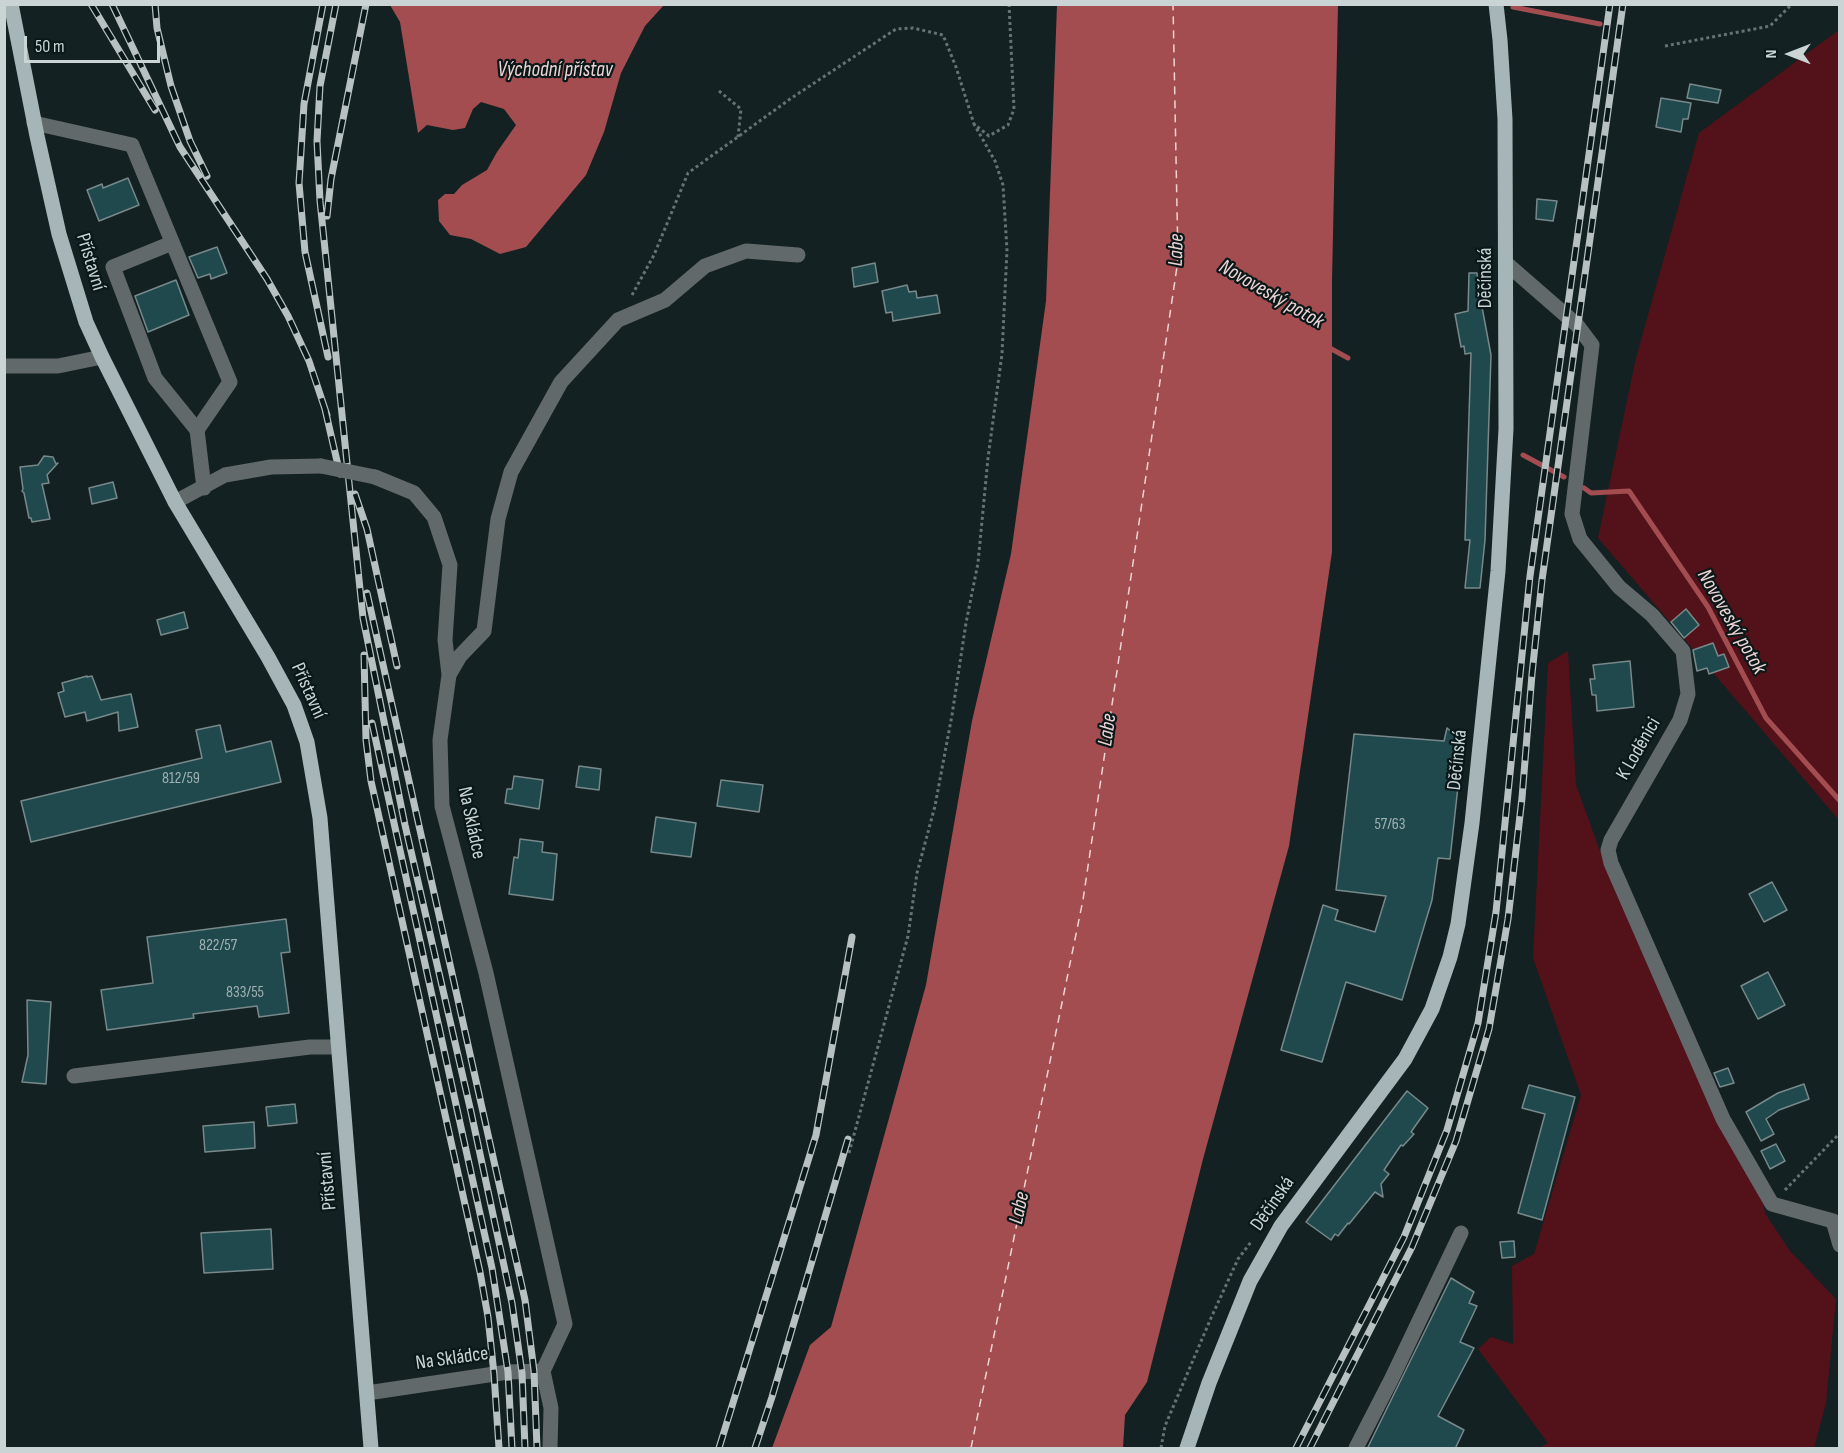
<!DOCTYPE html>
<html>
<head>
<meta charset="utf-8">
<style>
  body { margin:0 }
  #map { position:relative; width:1844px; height:1453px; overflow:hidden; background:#132122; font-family:"Sofia Sans Condensed",sans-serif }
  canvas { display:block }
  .frame { position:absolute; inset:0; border:6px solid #cbd4d5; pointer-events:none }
  .north { position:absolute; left:1760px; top:24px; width:60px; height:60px; -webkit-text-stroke:4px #0a1819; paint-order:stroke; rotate:270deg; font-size:16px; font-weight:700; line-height:24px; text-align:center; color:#cbd4d5 }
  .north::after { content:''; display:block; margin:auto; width:21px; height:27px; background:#cbd4d5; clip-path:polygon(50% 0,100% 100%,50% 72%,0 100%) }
  .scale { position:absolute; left:24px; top:36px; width:136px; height:27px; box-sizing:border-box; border:3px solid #cbd4d5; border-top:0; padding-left:8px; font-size:18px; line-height:21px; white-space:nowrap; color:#cbd4d5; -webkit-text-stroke:4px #0a1819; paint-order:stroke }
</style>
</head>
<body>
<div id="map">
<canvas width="1844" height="1453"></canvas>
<div class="frame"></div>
<div class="north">N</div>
<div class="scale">50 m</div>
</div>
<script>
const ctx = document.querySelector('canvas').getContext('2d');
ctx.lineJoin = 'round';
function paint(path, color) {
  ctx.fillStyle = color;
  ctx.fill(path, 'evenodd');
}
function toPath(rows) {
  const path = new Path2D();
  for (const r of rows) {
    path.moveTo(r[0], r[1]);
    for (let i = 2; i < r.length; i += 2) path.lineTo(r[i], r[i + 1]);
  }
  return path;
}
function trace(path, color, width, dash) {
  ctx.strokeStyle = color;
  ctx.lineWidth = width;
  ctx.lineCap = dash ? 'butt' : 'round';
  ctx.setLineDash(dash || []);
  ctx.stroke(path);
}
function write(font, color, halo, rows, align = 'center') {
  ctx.font = font + ' "Sofia Sans Condensed",sans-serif';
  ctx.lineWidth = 4.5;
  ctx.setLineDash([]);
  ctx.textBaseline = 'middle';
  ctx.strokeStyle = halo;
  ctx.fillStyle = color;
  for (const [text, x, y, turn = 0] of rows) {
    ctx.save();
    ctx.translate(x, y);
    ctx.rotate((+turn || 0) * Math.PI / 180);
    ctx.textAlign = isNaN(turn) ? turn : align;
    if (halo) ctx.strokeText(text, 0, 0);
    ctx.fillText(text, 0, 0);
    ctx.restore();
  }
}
const green = toPath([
  [1839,30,1839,820,1598,538,1636,358,1699,133],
  [1568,651,1576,785,1600,851,1668,1000,1760,1189,1765,1213,1790,1251,1836,1299,1826,1403,1814,1448,1539,1448,1548,1443,1478,1349,1491,1337,1513,1344,1512,1266,1534,1254,1581,1095,1533,958,1548,663]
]);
const water = toPath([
  [390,5,664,5,645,26,621,73,604,132,586,175,526,247,500,254,471,239,450,235,439,221,438,200,445,194,454,194,462,185,487,170,497,152,516,125,504,109,481,102,473,109,465,128,453,130,427,125,418,133,400,22],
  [1057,5,1338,5,1332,280,1332,552,1289,846,1203,1159,1147,1382,1125,1415,1123,1448,772,1448,810,1345,831,1327,926,985,972,721,1011,554,1046,301]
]);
const stream = toPath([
  [1513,7,1600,24],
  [1326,346,1348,358],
  [1523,455,1564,477],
  [1584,488,1591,493,1629,491,1708,607,1766,718,1840,801]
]);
const ferry = toPath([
  [971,1448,1083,900,1178,260,1173,4]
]);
const building = toPath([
  [1690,84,1721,90,1718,103,1687,98,1690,84],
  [1661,98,1691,103,1688,119,1683,119,1681,132,1656,127,1661,98],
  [128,178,139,205,99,221,87,190,102,184,103,188,128,178],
  [1537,199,1557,201,1553,221,1536,219,1537,199],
  [217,247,227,273,211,279,210,274,198,278,189,257,217,247],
  [875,263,878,282,854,287,852,268,875,263],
  [1469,273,1477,273,1478,282,1483,282,1482,307,1491,355,1485,540,1480,588,1465,588,1470,540,1465,540,1471,353,1465,354,1464,346,1461,347,1455,314,1468,311,1469,273],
  [176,280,189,315,148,332,135,296,176,280],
  [907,285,909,292,916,291,917,298,937,295,940,313,893,321,892,312,886,313,882,291,907,285],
  [44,456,53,457,56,464,58,463,47,475,49,483,42,484,50,519,32,522,31,518,29,518,24,493,22,491,23,489,20,467,38,465,44,456],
  [113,482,117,498,92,504,89,488,113,482],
  [1686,609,1699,625,1684,638,1671,622,1686,609],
  [184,612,188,628,161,635,157,620,184,612],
  [1713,643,1718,656,1724,654,1729,667,1709,674,1707,668,1697,671,1693,650,1713,643],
  [1630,661,1634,707,1597,711,1596,695,1592,695,1590,679,1595,679,1593,665,1630,661],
  [87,676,87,677,92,676,101,700,131,694,138,727,119,731,118,712,87,721,85,712,65,717,58,693,64,691,62,683,87,676],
  [220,725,226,752,271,741,281,782,31,842,21,801,202,758,196,730,220,725],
  [1447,728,1463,741,1450,859,1438,858,1432,900,1402,1000,1346,982,1322,1062,1281,1050,1323,905,1338,910,1335,920,1375,932,1386,896,1336,890,1354,734,1444,741,1447,728],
  [579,766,601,769,599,790,576,787,579,766],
  [514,776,543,780,539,809,505,803,507,789,512,789,514,776],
  [721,780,763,785,759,812,717,806,721,780],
  [656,817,696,823,691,857,651,852,656,817],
  [520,839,543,842,542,852,557,854,553,900,509,894,514,857,518,858,520,839],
  [1772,882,1787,910,1764,922,1749,894,1772,882],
  [286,919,290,952,281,953,289,1013,259,1017,257,1006,193,1014,194,1018,107,1030,101,990,153,983,147,937,286,919],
  [1768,972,1785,1005,1758,1019,1741,986,1768,972],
  [27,1000,51,1002,46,1084,22,1082,28,1055,27,1000],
  [1728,1068,1734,1083,1720,1087,1714,1073,1728,1068],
  [1804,1084,1809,1099,1779,1110,1766,1119,1774,1134,1761,1141,1746,1112,1778,1093,1804,1084],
  [1529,1085,1575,1097,1542,1220,1518,1213,1545,1114,1522,1108,1529,1085],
  [1407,1091,1428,1108,1411,1132,1414,1134,1403,1146,1401,1145,1384,1170,1389,1174,1381,1184,1383,1197,1375,1192,1349,1224,1348,1223,1338,1236,1335,1234,1331,1240,1306,1222,1407,1091],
  [295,1104,297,1123,268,1126,266,1107,295,1104],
  [254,1122,255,1148,205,1152,203,1126,254,1122],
  [1776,1144,1785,1161,1770,1169,1761,1151,1776,1144],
  [271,1229,273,1269,204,1273,201,1233,271,1229],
  [1514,1241,1515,1257,1502,1258,1500,1242,1514,1241],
  [1451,1278,1474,1292,1469,1303,1477,1306,1460,1342,1474,1348,1438,1416,1464,1430,1455,1449,1367,1449,1451,1278]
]);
const path = toPath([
  [1665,46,1770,26,1792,4],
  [719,91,741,109,738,137],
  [632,295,654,255,688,173,790,99,896,29,913,28,943,35,956,67,974,124,989,136,1008,125,1014,109,1009,4],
  [849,1153,908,936,917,873,935,806,952,715,966,623,978,563,988,458,1002,354,1007,250,1003,185,995,161,974,124],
  [1785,1190,1840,1133],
  [1161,1448,1165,1426,1211,1318,1238,1259,1251,1242]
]);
const minor = toPath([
  [34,123,132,145,230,382,197,430],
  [172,243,113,267,155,378,197,430,204,488],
  [1507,264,1577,325,1592,345,1572,514,1580,539,1619,587,1652,615,1683,651,1688,694,1680,720,1611,840,1608,850,1611,863,1723,1119,1772,1204,1833,1221,1840,1245],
  [4,366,58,366,102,357],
  [375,477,414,493,434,517,450,565,445,640,449,675,440,740,442,806,486,973,565,1324,543,1371],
  [175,502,225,475,271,467,321,466],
  [449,675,460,656,484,631,498,519,511,472,561,382,618,320,665,300,705,266,746,251,798,255],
  [74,1076,310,1047,338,1047],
  [367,1393,508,1372,543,1371,551,1408,550,1448],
  [1356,1448,1391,1380,1461,1233]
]);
const major = toPath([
  [11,4,37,136,59,234,86,322,102,357,175,502,268,657,294,705,307,742,320,818,371,1448],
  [1187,1448,1209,1383,1250,1281,1281,1226,1405,1059,1432,1009,1450,957,1458,924,1472,823,1498,571,1506,429,1505,119,1500,40,1496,4]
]);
const rail = toPath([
  [91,4,155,110],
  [112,4,180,147,267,279,288,316,309,361,327,415],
  [155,4,157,28,171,86,190,141,207,176],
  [323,4,304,104,299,183,305,252,328,357],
  [336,4,320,86,317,141,320,201,363,618,405,825,471,1112,512,1303,522,1373,525,1448],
  [327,216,331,179,366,4],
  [325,409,340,474],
  [355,494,367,529,397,666],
  [367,593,525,1300,534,1371,537,1448],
  [364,655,366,740,371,781,480,1272,488,1317,494,1374,499,1448],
  [372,723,492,1268,508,1372,512,1448],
  [719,1448,816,1135,852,937],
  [755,1448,772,1397,848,1139],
  [1296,1448,1404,1237,1447,1130,1478,1023,1496,912,1530,576,1610,4],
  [1310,1448,1412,1247,1456,1141,1489,1029,1508,919,1522,798,1532,674,1542,580,1623,4]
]);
const minorBridge = toPath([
  [321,466,375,477]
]);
const numberNames = [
  ["812/59",181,779],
  ["57/63",1390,825],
  ["822/57",218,946],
  ["833/55",245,993]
];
const streetNames = [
  ["Přístavní",90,262,73],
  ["Děčínská",1486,278,-90],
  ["Přístavní",308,691,66],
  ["K Loděnici",1639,749,-60],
  ["Děčínská",1458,760,-84],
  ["Na Skládce",471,823,78],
  ["Přístavní",328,1181,-95],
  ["Děčínská",1273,1204,-55],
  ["Na Skládce",452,1359,-8]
];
const waterNames = [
  ["Východní přístav",555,71],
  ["Labe",1177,250,-88],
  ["Novoveský potok",1271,295,30],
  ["Novoveský potok",1731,622,60],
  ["Labe",1108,730,-82],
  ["Labe",1020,1208,-78]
];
paint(green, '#531219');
paint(water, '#a34d50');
trace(stream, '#a34d50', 5);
trace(ferry, '#eed4d4', 1.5, [8, 6]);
paint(building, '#20494d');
trace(building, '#78898b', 1.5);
trace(path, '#677273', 3, [3, 3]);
trace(minor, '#62696a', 15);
trace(major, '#a6b5b7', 15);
trace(rail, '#b8c1c2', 7);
trace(rail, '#0a1819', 4.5, [14]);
trace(minorBridge, '#62696a', 15);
write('16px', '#a0b1b3', null, numberNames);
write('20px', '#cbd4d5', '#0a1819', streetNames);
write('italic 21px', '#eed4d4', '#0a1819', waterNames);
</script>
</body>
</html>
